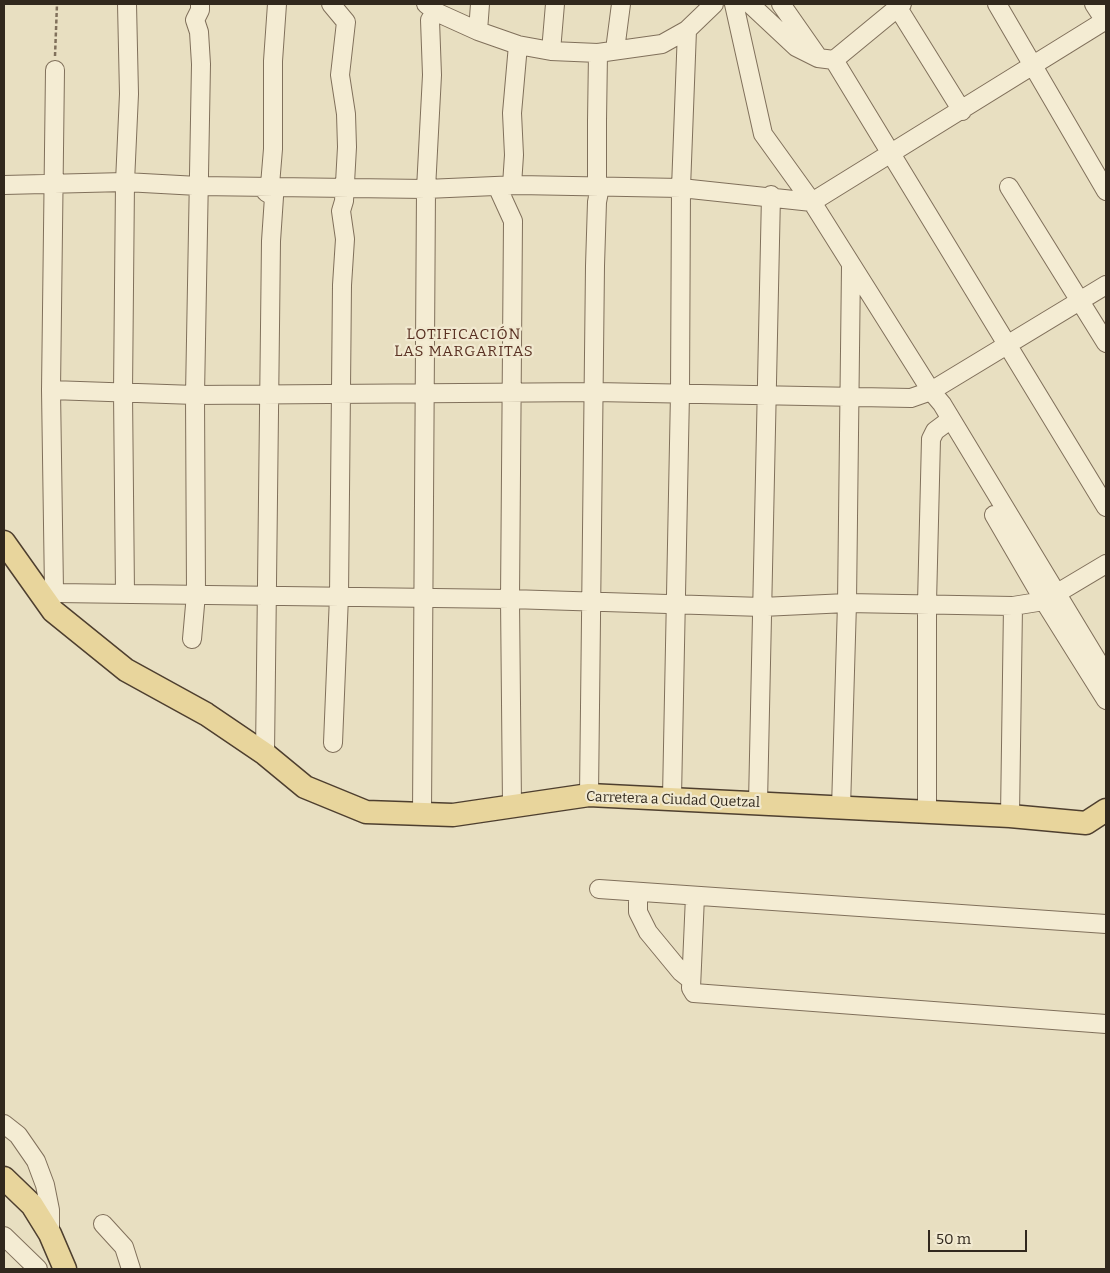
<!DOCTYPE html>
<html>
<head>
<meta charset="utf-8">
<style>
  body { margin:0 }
  #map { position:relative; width:1110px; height:1273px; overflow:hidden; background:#e8dfc1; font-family:Bitter,serif }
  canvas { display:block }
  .frame { position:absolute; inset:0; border:5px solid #31281d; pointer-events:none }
  .scale { position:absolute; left:928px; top:1230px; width:99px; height:22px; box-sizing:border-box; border:2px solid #31281d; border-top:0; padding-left:6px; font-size:15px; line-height:18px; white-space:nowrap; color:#31281d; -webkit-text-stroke:4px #f1e9d0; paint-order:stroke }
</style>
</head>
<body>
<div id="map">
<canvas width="1110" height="1273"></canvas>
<div class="frame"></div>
<div class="scale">50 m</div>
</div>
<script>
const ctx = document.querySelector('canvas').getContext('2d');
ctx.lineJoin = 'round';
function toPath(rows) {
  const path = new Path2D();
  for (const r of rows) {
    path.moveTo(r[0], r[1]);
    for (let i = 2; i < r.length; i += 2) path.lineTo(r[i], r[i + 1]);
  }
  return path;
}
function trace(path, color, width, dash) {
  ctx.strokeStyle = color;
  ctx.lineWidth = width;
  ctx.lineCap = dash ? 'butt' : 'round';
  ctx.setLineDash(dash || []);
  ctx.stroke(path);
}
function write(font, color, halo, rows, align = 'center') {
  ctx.font = font + ' Bitter,serif';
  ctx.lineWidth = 4.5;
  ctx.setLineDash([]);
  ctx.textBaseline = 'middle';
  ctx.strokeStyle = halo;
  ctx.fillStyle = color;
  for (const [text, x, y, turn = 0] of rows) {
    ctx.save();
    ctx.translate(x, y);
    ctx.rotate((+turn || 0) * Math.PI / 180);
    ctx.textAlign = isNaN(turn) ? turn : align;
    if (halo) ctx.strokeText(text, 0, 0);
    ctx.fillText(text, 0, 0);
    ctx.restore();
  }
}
const path = toPath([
  [55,56,57,4]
]);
const minor = toPath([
  [331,4,346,22,340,75,346,114,347,147,344,201,341,211,345,239,342,285,339,596,333,743],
  [426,4,436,12,478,31,518,45,551,51,598,53,662,44,687,30,714,4],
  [734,4,763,134,812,202,931,391,942,404,1106,675],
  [750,4,796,47,818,58,834,60,902,4],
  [781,4,818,57],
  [997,4,1106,191],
  [1094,4,1105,21],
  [898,8,962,111],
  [478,31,480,4],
  [615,50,621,4],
  [551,51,555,4],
  [834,60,1106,507],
  [55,70,51,390,54,591,56,593,510,599,762,607,847,603,1013,606,1044,601,1106,564],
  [4,185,125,182,198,186,426,189,518,185,681,188,812,202,1106,20],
  [512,185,514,155,512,113,518,45],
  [497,186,513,221,510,599,512,806],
  [1009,187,1106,343],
  [51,390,195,395,595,392,911,398,931,391,1106,285],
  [994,515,1044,601,1106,700],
  [125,594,123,392,125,182,129,94,127,4],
  [192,639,196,594,195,395,201,64,199,32,195,20,200,10,200,4],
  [265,754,271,241,274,197,266,192,270,185,273,149,273,61,277,4],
  [589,795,595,266,597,202,600,187,597,179,597,121,598,53],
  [672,797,680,393,681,188,687,30],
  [758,803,771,195],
  [841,808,847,603,851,266],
  [927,813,927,603,931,439,935,431,951,419],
  [422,814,426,189,432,75,430,20,436,12],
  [1010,816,1013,606],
  [599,889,1106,924],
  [638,892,638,912,648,932,681,972,691,980],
  [695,896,691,988,694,993,1106,1024],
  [4,1124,18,1135,36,1161,45,1185,50,1210,50,1234],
  [103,1224,124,1247,131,1269],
  [4,1236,38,1269]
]);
const major = toPath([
  [4,542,53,611,126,670,206,714,265,754,305,787,366,812,453,815,589,795,1010,816,1086,823,1106,810],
  [4,1178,32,1205,50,1234,65,1269]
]);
const streetNames = [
  ["Carretera a Ciudad Quetzal",673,800,2]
];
const neighbourhoodNames = [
  ["LOTIFICACIÓN",464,335],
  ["LAS MARGARITAS",464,352]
];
trace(minor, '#80705b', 20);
trace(major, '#4e3f2f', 25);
trace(path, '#80705b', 2.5, [4, 2.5]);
trace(minor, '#f4ecd3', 18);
trace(major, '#e8d59c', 22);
write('14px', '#31281d', '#f1e9d0', streetNames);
ctx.letterSpacing = '1px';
write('15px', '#593022', '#f1e9d0', neighbourhoodNames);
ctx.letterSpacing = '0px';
</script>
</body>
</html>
